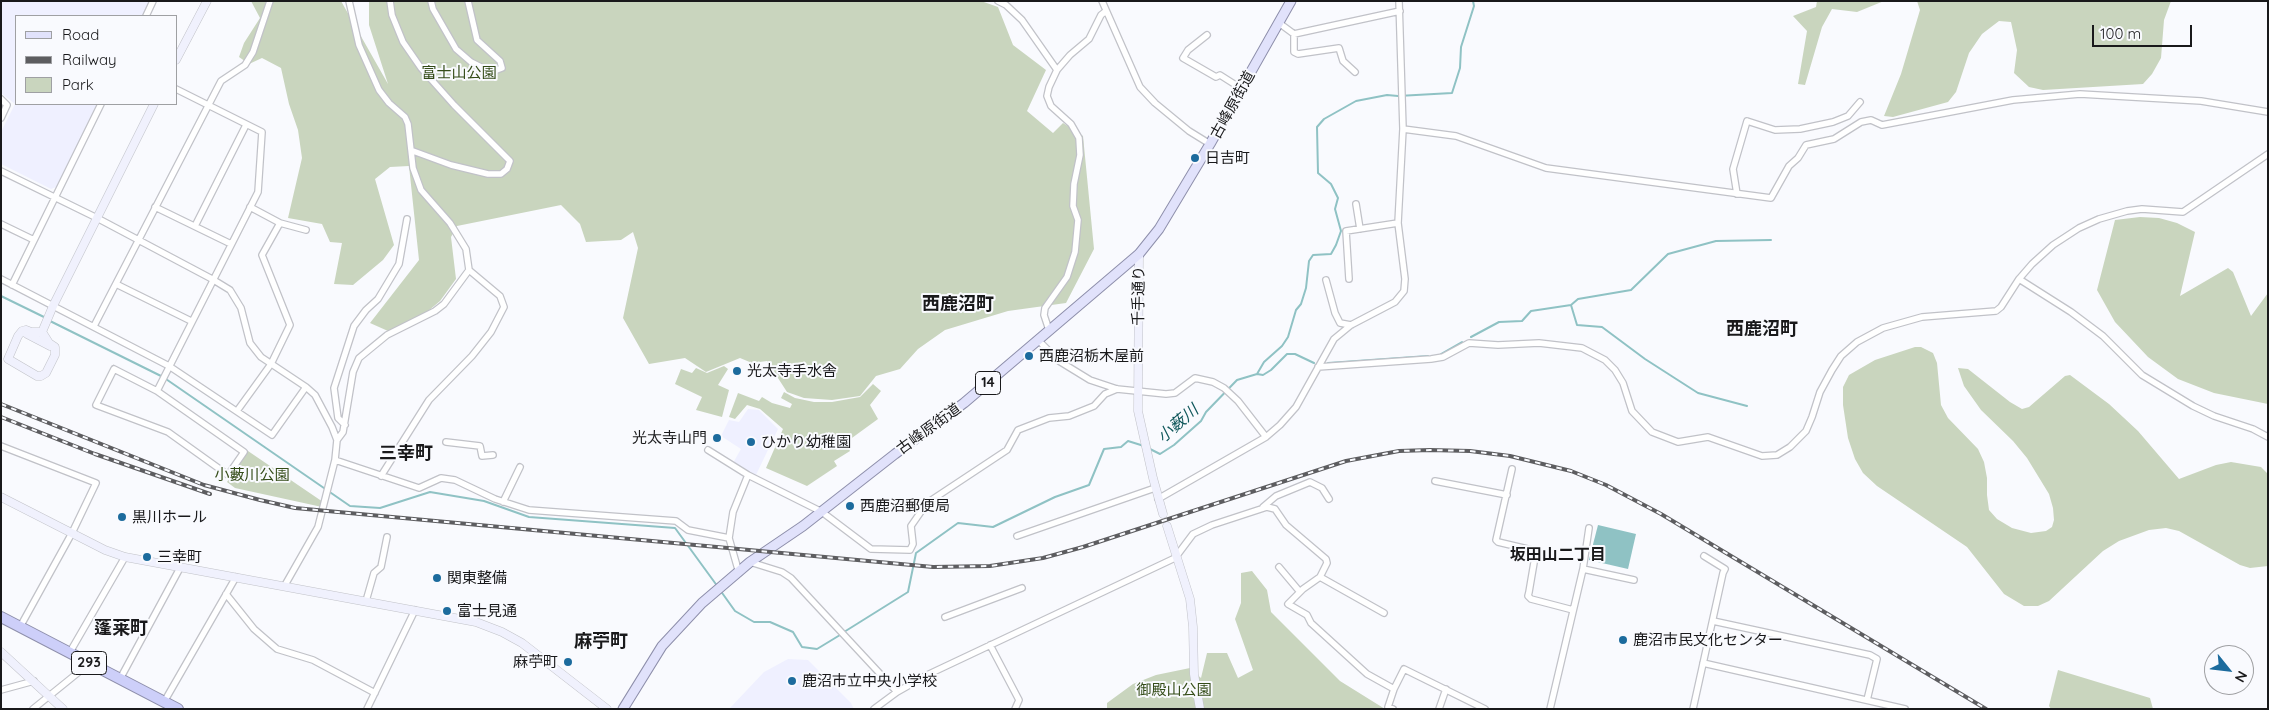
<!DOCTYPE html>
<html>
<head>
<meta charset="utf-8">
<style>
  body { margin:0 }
  #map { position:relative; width:2269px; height:710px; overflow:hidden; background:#f9fafe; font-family:Quicksand,sans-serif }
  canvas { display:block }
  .frame { position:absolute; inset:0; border:2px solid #19191b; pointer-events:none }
  .legend { position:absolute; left:15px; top:15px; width:162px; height:90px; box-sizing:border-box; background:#f9fafe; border:1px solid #9fa0a3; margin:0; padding:6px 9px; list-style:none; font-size:15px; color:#19191b }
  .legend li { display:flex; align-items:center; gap:10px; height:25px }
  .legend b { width:25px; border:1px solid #9fa0a3 }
  .north { position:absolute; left:2204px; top:645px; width:50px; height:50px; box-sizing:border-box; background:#f9fafe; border:1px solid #9fa0a3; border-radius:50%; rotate:119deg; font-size:14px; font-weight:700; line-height:20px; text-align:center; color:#19191b }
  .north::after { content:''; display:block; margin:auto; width:18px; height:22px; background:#1c6b9d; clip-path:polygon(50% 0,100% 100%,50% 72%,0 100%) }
  .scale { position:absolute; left:2092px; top:25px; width:100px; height:22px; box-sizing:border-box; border:2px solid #19191b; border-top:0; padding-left:6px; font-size:15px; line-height:18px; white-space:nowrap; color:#19191b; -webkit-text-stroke:4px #f9fafe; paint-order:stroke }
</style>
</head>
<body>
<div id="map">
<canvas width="2269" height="710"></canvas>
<div class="frame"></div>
<ul class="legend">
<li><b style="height:6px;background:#e1e2fb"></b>Road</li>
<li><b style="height:6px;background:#5d5d60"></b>Railway</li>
<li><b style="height:14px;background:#c9d5be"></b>Park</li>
</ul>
<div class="north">N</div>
<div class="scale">100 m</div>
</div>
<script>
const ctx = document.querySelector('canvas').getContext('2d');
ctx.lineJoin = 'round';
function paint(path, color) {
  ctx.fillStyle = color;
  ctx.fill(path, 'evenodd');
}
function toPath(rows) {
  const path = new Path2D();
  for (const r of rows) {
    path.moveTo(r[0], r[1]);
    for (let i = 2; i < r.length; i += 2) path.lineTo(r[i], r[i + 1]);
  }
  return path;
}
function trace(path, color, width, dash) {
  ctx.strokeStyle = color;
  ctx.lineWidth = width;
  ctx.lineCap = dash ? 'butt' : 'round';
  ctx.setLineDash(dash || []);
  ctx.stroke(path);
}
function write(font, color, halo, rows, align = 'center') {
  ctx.font = font + ' Quicksand,"Noto Sans JP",sans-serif';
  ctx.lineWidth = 4;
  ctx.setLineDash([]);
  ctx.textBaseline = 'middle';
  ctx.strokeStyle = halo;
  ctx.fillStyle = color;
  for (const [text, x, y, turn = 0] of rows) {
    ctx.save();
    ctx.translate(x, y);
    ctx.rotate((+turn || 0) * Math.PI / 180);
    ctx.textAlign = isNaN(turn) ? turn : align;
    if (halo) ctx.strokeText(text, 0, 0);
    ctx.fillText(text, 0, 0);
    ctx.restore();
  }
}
const built = toPath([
  [1,1,150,1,142,16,16,16,16,104,98,104,56,187,51,189,1,164,1,132,15,104,1,93],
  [748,409,759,410,778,429,755,477,733,463,741,449,721,436,729,420,739,422],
  [788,659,808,660,851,703,854,709,729,709,764,672]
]);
const green = toPath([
  [251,1,266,1,264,11,270,1,341,1,388,84,369,25,369,1,981,1,998,7,1013,45,1046,70,1027,111,1053,133,1063,123,1083,136,1094,249,1066,303,1008,311,945,330,918,349,900,369,876,376,860,396,832,400,804,398,787,392,767,361,752,363,740,358,706,372,685,358,649,364,623,318,638,248,633,232,621,240,586,242,580,224,561,205,457,226,451,237,456,279,440,301,427,312,388,331,370,323,419,260,409,166,390,167,375,179,394,245,383,260,353,285,334,284,342,243,330,242,322,224,288,218,302,158,298,130,289,104,281,68,262,58,249,64,239,57,244,43,260,18],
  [1817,1,1884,1,1857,12,1832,9,1822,27,1805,85,1798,84,1807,31,1793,16,1816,7],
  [1917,1,2171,1,2164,20,2161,58,2152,74,2143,84,2043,90,2029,87,2014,73,2017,50,2011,22,1999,21,1982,34,1969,53,1956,92,1948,102,1893,117,1884,116,1901,74,1920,10],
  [2140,217,2159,218,2177,223,2195,232,2180,296,2228,268,2233,272,2251,316,2268,293,2268,404,2214,393,2178,379,2148,357,2115,322,2097,290,2115,220],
  [1915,347,1921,347,1933,353,1937,363,1941,405,1948,418,1978,449,1984,462,1987,478,1987,495,1989,510,1997,519,2012,528,2031,533,2046,531,2052,527,2054,520,2053,508,2049,494,2027,458,2013,441,1981,410,1964,386,1958,368,1968,369,2010,402,2022,409,2029,407,2065,376,2070,375,2109,404,2138,431,2179,479,2216,465,2231,462,2261,467,2268,474,2268,566,2250,568,2240,565,2179,531,2166,528,2149,530,2119,541,2103,551,2049,601,2038,606,2024,606,2004,594,1967,547,1877,486,1863,473,1855,459,1848,438,1843,405,1843,387,1849,375,1875,360],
  [724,366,728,369,718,385,729,390,722,417,696,410,702,397,675,384,681,369,692,373,696,368,707,373],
  [873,384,881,391,870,405,878,419,845,443,850,451,834,461,837,466,807,486,766,468,783,429,760,409,747,405,735,419,729,417,738,393,759,401,762,397,772,403,790,408,792,404,781,398,784,392,795,398,814,402,832,402,860,397],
  [248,451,323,502,322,507,235,488,227,482],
  [1252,571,1267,590,1271,612,1340,681,1385,709,1107,709,1107,703,1133,684,1156,675,1190,668,1201,678,1207,653,1227,653,1238,678,1253,670,1235,619,1241,603,1241,573],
  [2058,670,2150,698,2153,709,2051,709,2049,706]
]);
const water = toPath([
  [1598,525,1636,534,1628,569,1589,560]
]);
const stream = toPath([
  [1,296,46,318],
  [1571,305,1577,325,1602,327,1645,359,1698,393,1747,406],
  [50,321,163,377,350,506,380,508,430,492,484,501,529,517,675,528,718,587],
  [1471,337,1499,322,1522,321,1531,311,1571,305,1578,299,1631,290,1668,254,1716,241,1771,240],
  [1441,354,1462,342],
  [1328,363,1428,356],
  [1257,374,1264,362,1282,346,1288,337,1296,310,1301,304,1306,288,1309,261,1313,255,1331,254,1336,245,1341,231,1335,209,1338,198,1331,184,1318,173,1317,127,1324,119,1356,101,1387,95,1398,96,1452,93,1460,68,1461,47,1474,6,1473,1],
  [1148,448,1160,454,1174,445,1201,421,1206,412,1237,380,1257,374,1263,375,1271,370,1287,354,1295,354,1314,363],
  [720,590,735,611,754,622,770,622,793,632,802,647,817,649,840,635],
  [844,632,908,592,916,553,958,523,993,527,1055,497,1089,485,1104,449,1121,447,1128,441,1144,446]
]);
const street = toPath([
  [349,1,359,45,379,90,389,103,405,117,408,124,413,168,421,190,450,223,466,249,469,270,500,296,504,307,491,332,472,356,429,400,381,476],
  [390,1,392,15,403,42,421,68,454,105,510,161,507,169,501,174,488,174,451,165,413,151],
  [431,1,433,9,456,49,471,62,483,68,494,71,502,68,500,61,477,40,468,1],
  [998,1,1006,5,1022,20,1057,70],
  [1102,1,1140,87,1155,103,1189,131,1210,144],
  [146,16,153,1],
  [1279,23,1294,34,1400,11],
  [1294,34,1294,52,1298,54,1339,48,1343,61,1355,72],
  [1207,35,1188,50,1183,58,1216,77,1220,75,1242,89],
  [1,99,7,105,1,118],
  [1403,129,1456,136,1546,168,1771,198,1789,166,1798,158,1806,145,1834,139,1861,122,1871,120,1882,125,2013,100,2080,94,2201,101,2268,112],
  [1,171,97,218,212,279,230,290,241,308,250,343,261,357,306,387,315,395,332,427,337,440,335,460,318,527,285,585],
  [1737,194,1733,169,1747,121,1775,130,1800,129,1833,122,1848,116,1860,102],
  [1356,204,1360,229],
  [155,207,231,244],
  [250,207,280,223,306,230],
  [1,224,34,240],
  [195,226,246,125],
  [1,279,169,366,272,435,306,387],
  [1349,279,1346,231,1398,223],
  [2019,279,2071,312,2103,336,2142,375,2193,406,2214,416,2253,429,2268,437],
  [1326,280,1335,313,1340,323,1351,325],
  [116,284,191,321],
  [12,285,101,104],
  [94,326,221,81,245,65,253,52,270,1],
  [1049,330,1044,315,1045,308,1067,277,1075,252,1078,220,1073,206,1074,184,1080,155,1079,138,1071,124,1051,106,1047,96,1049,87,1057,70,1070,55,1089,39,1101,15,1106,11],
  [1038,340,1059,361,1090,380,1117,389,1166,394,1175,393,1195,378,1213,382,1224,388,1238,401,1266,437],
  [1318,367,1431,359,1443,357,1469,343,1498,345,1539,343,1582,348,1605,360,1615,370,1623,383,1632,411,1652,432,1678,442,1708,437,1762,456,1777,455,1790,447,1806,431,1812,417,1820,392,1832,370,1841,356,1857,342,1883,328,1922,317,1996,311,2001,307,2019,279,2032,264,2053,245,2079,228,2099,219,2127,211,2142,209,2183,212,2268,154],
  [114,369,157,391,244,452,228,475,168,432,96,405,114,369],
  [157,391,258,192,262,132,176,89],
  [237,411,271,364,290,325,262,255,280,223],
  [345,425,338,418,334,388,354,326,366,310,378,299,399,264,407,219],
  [337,440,343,432,353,372,359,358,387,335,435,311,444,304,469,270],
  [446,442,480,446,482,456,493,455],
  [1,446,96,483,72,533,20,627],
  [708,450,748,475,822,512,871,549,910,550,913,544,911,526,927,503,1007,450,1018,430,1049,418,1069,416,1094,406,1105,394,1117,389],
  [335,460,419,488,441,478,455,480,495,499,529,510,676,521,688,530,729,538],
  [1512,469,1496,540,1498,542,1536,551,1529,592,1528,596,1531,599,1573,610],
  [1435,481,1507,495],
  [1158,499,1266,437,1280,425,1296,407,1334,339,1351,325,1395,302,1404,291,1405,279,1398,223,1403,129,1399,1],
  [503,502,520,467],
  [1263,507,1276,496,1310,482,1322,488,1329,499],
  [1017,536,1155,488],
  [750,562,782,572,791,578,897,692],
  [1279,567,1300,592],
  [1583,569,1634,580],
  [739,573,729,538,733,512,748,475],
  [1320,577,1384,613],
  [226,594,254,629,277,649,313,660,375,693],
  [366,601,374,573,381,567,387,537],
  [945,617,1022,588],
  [1713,621,1870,655,1877,659,1867,700],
  [990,645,1019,700,1015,709],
  [70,652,125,557],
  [1703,663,1905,709],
  [120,679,180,568],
  [1,690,34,681],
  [164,702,236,577],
  [33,709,90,663],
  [367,709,415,610],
  [874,709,897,692,927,675,1175,558,1193,534,1212,525,1267,507,1275,509,1286,525,1326,559,1327,563,1320,577,1303,589,1288,604,1307,615,1311,623,1367,674,1394,689],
  [1393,709,1388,707,1394,689,1404,669,1485,709],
  [1439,709,1446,689],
  [1550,709,1583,569,1589,528],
  [1693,709,1723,573,1725,569,1704,556]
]);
const secondary = toPath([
  [176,60,207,1],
  [1139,254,1138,411,1153,478,1163,514],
  [26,330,31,332,42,332,49,343,55,347,55,355,46,373,41,376,37,376,8,359,18,336,22,331,26,330],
  [42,332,53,306,154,104],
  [27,334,50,346],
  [1,497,105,550,125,557,476,622,502,632,522,643,607,709],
  [1167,526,1190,599,1193,627,1194,674,1200,709],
  [1,652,63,709]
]);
const primary = toPath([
  [623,709,662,646,702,603,750,562,803,526,895,454,964,403,1139,254,1159,229,1210,144,1291,1]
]);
const highway = toPath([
  [1,617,178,709]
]);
const rail = toPath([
  [1,404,204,485,260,500,295,508,933,567,990,566,1043,558,1083,547,1346,461,1399,451,1430,450,1470,451,1510,456,1571,471,1606,485,1661,514,1986,709],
  [1,417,95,454,210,494]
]);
const markers = [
  [1195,158,5,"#1c6b9d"],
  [1029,356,5,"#1c6b9d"],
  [737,371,5,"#1c6b9d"],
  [717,438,5,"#1c6b9d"],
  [751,442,5,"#1c6b9d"],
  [850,506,5,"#1c6b9d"],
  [122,517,5,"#1c6b9d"],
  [147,557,5,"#1c6b9d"],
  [437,578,5,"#1c6b9d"],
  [447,611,5,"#1c6b9d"],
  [1623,640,5,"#1c6b9d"],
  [568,662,5,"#1c6b9d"],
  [792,681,5,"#1c6b9d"]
];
const shields = [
  [988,383,25],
  [89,663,35]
];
const shieldNames = [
  ["14",988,383],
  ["293",89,663]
];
const parkNames = [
  ["富士山公園",459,73],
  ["小藪川公園",252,475],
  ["御殿山公園",1174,690]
];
const streetNames = [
  ["古峰原街道",1233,105,-61],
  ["千手通り",1139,296,-89],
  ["古峰原街道",929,429,-36]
];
const poiNames = [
  ["日吉町",1205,158],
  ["西鹿沼栃木屋前",1039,356],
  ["光太寺手水舎",747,371],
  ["光太寺山門",707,438,"right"],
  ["ひかり幼稚園",761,442],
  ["西鹿沼郵便局",860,506],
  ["黒川ホール",132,517],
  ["三幸町",157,557],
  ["関東整備",447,578],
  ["富士見通",457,611],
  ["鹿沼市民文化センター",1633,640],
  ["麻苧町",558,662,"right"],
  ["鹿沼市立中央小学校",802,681]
];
const waterNames = [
  ["小薮川",1178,424,-41]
];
const neighbourhoodNames = [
  ["坂田山二丁目",1558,555]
];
const quarterNames = [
  ["西鹿沼町",958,305],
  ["西鹿沼町",1762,330],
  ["三幸町",406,454],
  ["蓬莱町",121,629],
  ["麻苧町",601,642]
];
paint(built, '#eff0ff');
paint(green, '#c9d5be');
paint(water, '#8fc2c4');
trace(stream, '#8fc2c4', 2);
trace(street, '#c1c2c8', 8);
trace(secondary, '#c1c2c8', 9);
trace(primary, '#8e8fab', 11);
trace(highway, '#8e8fab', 12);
trace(street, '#fff', 5.5);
trace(secondary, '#f0f1fd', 8);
trace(primary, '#e1e2fb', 9);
trace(highway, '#cdcff9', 10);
trace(rail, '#5d5d60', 4);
trace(rail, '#f9fafe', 2, [5.5]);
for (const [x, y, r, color] of markers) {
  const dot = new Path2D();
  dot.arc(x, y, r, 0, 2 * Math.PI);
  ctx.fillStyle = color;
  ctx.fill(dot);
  trace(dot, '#f9fafe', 2);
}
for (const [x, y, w] of shields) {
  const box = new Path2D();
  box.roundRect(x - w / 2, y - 11.5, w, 23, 4);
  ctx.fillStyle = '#f9fafe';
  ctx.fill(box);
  trace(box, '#19191b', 1);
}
write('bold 14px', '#19191b', null, shieldNames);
write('15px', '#344c18', '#f9fafe', parkNames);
write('15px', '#19191b', '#f9fafe', streetNames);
write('15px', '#19191b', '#f9fafe', poiNames, 'left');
write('italic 16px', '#0f575b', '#f9fafe', waterNames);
write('bold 16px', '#19191b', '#f9fafe', neighbourhoodNames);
write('bold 18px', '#19191b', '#f9fafe', quarterNames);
</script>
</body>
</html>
